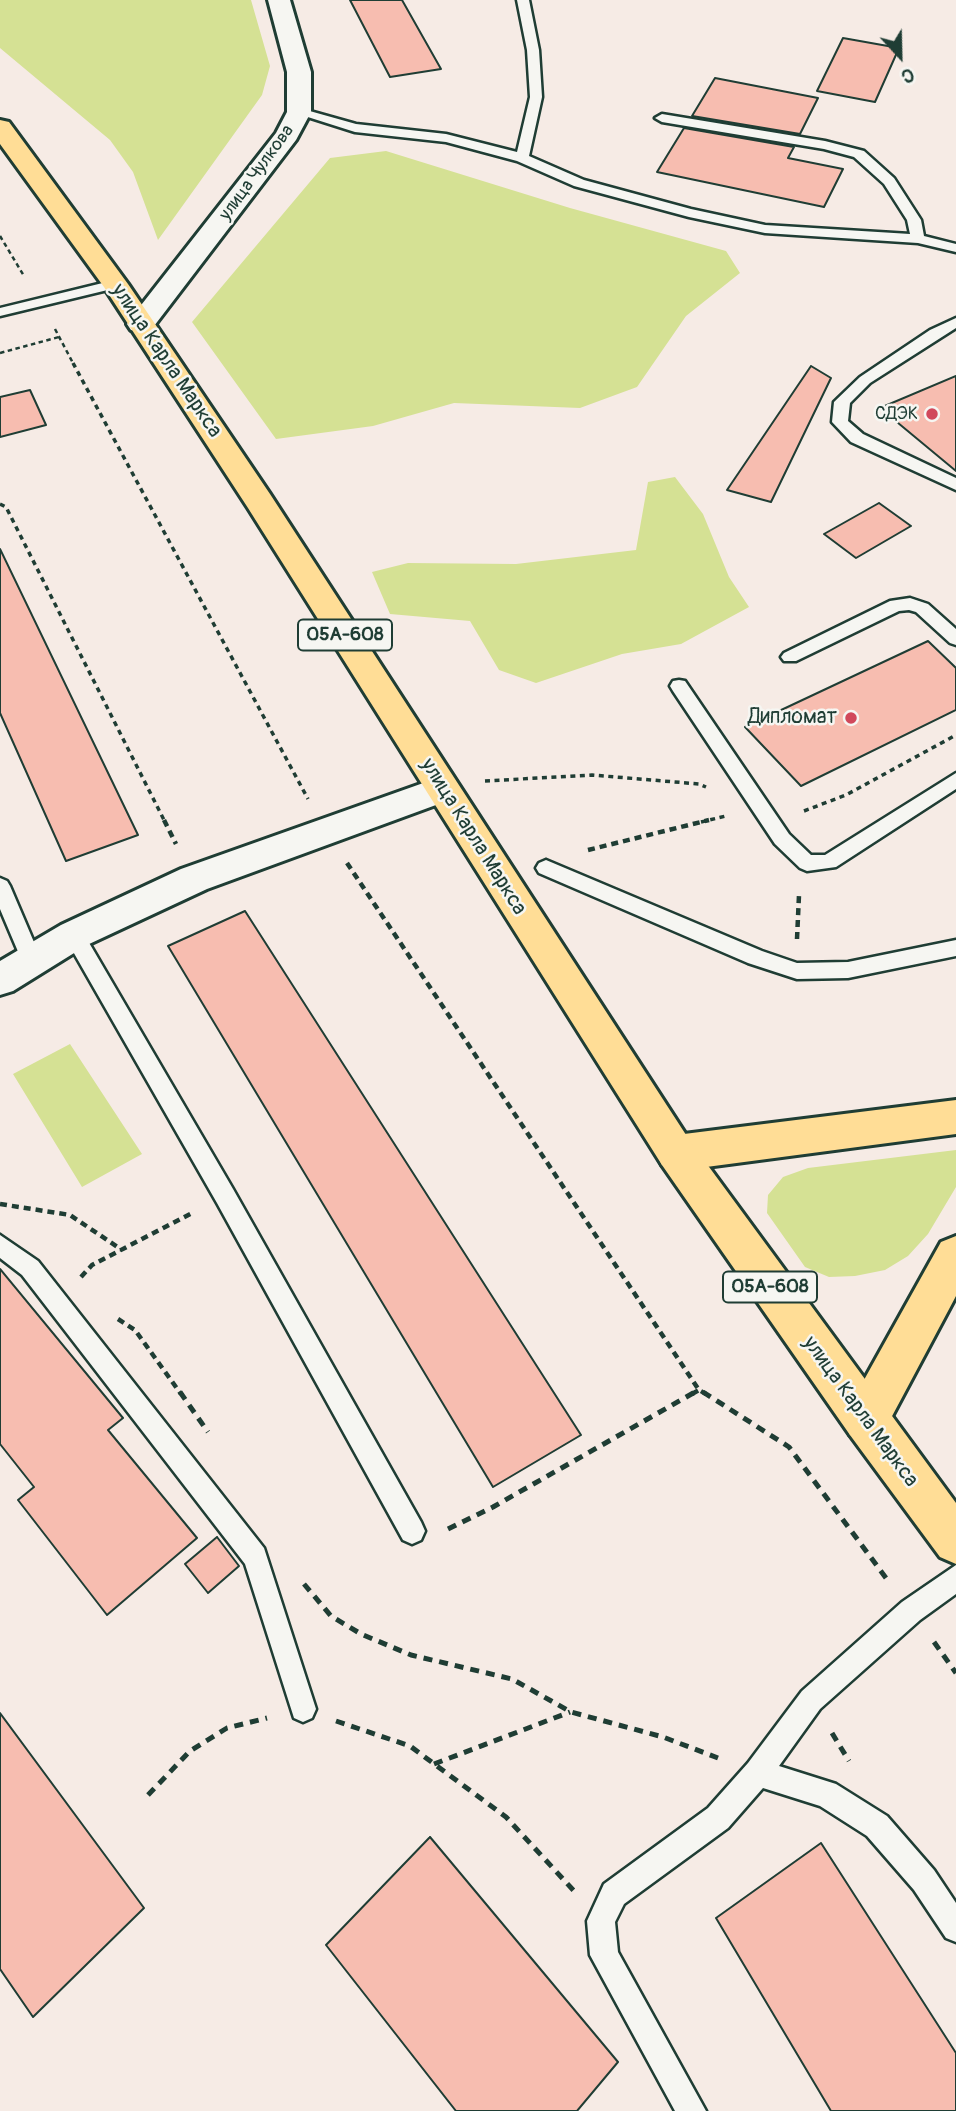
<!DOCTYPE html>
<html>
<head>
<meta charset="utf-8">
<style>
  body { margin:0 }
  #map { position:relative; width:956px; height:2111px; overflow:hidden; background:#f6ebe5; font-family:Pangolin,sans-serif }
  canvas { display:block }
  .north { position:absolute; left:865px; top:21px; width:70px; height:70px; -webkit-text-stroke:5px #f6f6f2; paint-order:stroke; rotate:158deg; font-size:19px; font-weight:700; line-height:28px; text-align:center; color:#1f3d34 }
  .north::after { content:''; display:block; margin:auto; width:24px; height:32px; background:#1f3d34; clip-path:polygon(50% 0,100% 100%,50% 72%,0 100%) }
</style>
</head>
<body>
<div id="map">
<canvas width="956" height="2111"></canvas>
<div class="north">С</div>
</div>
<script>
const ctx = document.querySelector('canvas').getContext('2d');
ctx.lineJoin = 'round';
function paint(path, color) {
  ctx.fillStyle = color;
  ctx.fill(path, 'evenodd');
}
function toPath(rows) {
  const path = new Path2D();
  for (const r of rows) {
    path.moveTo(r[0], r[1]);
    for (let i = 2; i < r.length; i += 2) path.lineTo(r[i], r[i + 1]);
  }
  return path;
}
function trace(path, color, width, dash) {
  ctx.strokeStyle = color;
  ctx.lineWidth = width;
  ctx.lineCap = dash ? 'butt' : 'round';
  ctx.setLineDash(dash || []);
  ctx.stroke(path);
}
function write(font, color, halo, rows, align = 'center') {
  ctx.font = font + ' Pangolin,sans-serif';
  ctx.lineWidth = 5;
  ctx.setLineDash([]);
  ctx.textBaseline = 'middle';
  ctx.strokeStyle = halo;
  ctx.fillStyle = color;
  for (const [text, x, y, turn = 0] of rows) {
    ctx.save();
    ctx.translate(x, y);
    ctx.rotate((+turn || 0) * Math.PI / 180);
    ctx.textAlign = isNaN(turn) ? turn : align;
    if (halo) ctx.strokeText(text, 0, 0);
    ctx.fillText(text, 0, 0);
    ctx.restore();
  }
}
const green = toPath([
  [0,0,251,0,270,66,262,95,158,240,133,172,110,140,0,48],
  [386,151,570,208,726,251,740,273,686,316,637,387,580,408,454,403,373,426,276,439,192,322,330,158],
  [675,477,703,514,729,577,749,607,681,644,622,654,536,683,499,670,470,621,390,614,372,572,408,563,516,564,636,550,648,482],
  [70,1044,142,1154,82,1187,13,1074],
  [956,1150,956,1187,928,1234,908,1256,885,1270,855,1276,829,1277,805,1267,767,1213,768,1195,783,1177,808,1168]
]);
const building = toPath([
  [350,0,402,0,441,69,390,77,350,0],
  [843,38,899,48,875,102,817,91,843,38],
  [715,78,818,98,800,134,692,116,715,78],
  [684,128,794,147,788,158,843,169,824,207,657,172,684,128],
  [811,366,831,378,771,502,727,490,811,366],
  [956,376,956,471,880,408,956,376],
  [30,390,46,425,0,437,0,397,30,390],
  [879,503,911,526,856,558,824,534,879,503],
  [0,549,138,835,66,861,0,713,0,549],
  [928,641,956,668,956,710,801,786,745,727,928,641],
  [245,911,581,1435,493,1487,168,946,245,911],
  [0,1269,123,1418,108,1430,197,1538,107,1615,18,1500,34,1487,0,1444,0,1269],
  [217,1537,239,1566,208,1593,185,1564,217,1537],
  [0,1713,144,1908,33,2017,0,1969,0,1713],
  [430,1837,618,2062,577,2111,456,2111,326,1945,430,1837],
  [821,1843,956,2053,956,2111,831,2111,716,1918,821,1843]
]);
const pathFar3 = toPath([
  [0,236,24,276],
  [55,329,74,365],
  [0,353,59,337]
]);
const pathFar2 = toPath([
  [73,363,308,799],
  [0,504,6,507,165,822],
  [485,781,592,775,699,784,706,787],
  [804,811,846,795,956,735],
  [701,822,726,816]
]);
const pathFar1 = toPath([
  [164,820,176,844],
  [588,850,709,820],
  [347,863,699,1390,706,1394],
  [797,939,799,895],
  [0,1204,70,1215,122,1250],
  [81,1277,92,1265,194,1212],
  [118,1319,135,1330,181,1394],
  [692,1394,699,1390]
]);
const path = toPath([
  [180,1392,208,1432],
  [703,1392,789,1447,889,1582],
  [448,1529,493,1507,695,1392],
  [304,1584,331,1616,361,1634,411,1655,512,1679,571,1712,663,1737,718,1758],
  [934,1642,956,1673],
  [336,1721,410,1746,506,1817,575,1892],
  [832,1733,849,1761],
  [434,1764,570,1712],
  [148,1795,190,1751,227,1728,267,1718]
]);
const lane = toPath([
  [517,0,529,0,539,50,542,97,529,156,584,180,691,209,765,225,910,234,907,220,884,184,854,157,824,149,662,122,655,118,662,114,825,141,864,151,894,178,921,220,924,236,956,244,956,252,918,243,765,233,689,217,574,186,517,161,446,142,355,132,292,112,299,108,356,124,446,134,517,152,530,97,527,50,517,0],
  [115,280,122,284,120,287,0,316,0,308,115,280],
  [956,318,956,328,870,383,850,403,848,421,863,434,956,478,956,490,851,442,832,422,834,402,860,377,930,330,956,318],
  [910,598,928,604,956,629,956,645,950,643,916,612,909,610,899,611,796,661,784,661,781,657,784,653,890,601,910,598],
  [679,680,685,681,789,834,811,855,825,855,956,773,956,789,836,867,807,871,800,868,775,844,673,691,670,686,673,681,679,680],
  [546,860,762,951,797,963,848,962,956,940,956,956,848,978,797,979,748,963,539,873,536,868,539,863,546,860],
  [0,878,7,881,10,886,42,961,39,967,32,969,25,967,22,961,0,909,0,878],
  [74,927,81,929,233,1189,421,1522,425,1531,421,1540,412,1544,403,1540,217,1203,67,941,64,935,67,929,74,927],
  [0,1235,38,1261,264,1548,316,1709,312,1718,303,1722,294,1718,245,1564,22,1275,0,1258,0,1235],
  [956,1565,956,1594,920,1620,820,1709,779,1766,836,1784,887,1816,934,1870,956,1903,956,1942,946,1938,914,1890,867,1836,820,1806,763,1788,728,1828,624,1904,615,1922,618,1952,706,2111,675,2111,590,1955,587,1921,604,1884,708,1808,748,1763,802,1691,902,1602,956,1565]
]);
const street = toPath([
  [268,0,290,0,311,72,311,112,296,140,151,330,141,332,131,330,127,324,131,318,276,133,287,112,287,72,268,0],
  [443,776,455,780,460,789,455,798,207,889,87,945,13,991,0,995,0,961,61,925,181,869,443,776]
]);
const primary = toPath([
  [956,1100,956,1134,676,1171,662,1165,656,1153,662,1141,676,1135,956,1100],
  [956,1236,956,1296,882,1435,866,1441,850,1435,844,1420,850,1405,941,1242,956,1236]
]);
const highway = toPath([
  [0,120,9,122,128,284,270,494,690,1141,956,1503,956,1564,940,1557,850,1435,662,1165,248,508,104,287,0,144,0,120]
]);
const markers = [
  [932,414,7,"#d1495b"],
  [851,718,7,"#d1495b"]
];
const farStreetnames = [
  ["улица Чулкова",257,173,-54]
];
const farPoinames = [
  ["СДЭК",918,414]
];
const shields = [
  [345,635,94],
  [770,1287,94]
];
const shieldNames = [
  ["05А-608",345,635],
  ["05А-608",770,1287]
];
const streetNames = [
  ["улица Карла Маркса",166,361,56],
  ["улица Карла Маркса",473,837,58],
  ["улица Карла Маркса",860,1412,54]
];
const poiNames = [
  ["Дипломат",837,718]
];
paint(green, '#d5e194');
paint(building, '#f7bdb0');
trace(building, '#1f3d34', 2);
trace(lane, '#1f3d34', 5);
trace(street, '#1f3d34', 6);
trace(primary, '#1f3d34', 6);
trace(highway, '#1f3d34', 6);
trace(pathFar3, '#1f3d34', 2.5, [4.5, 3.5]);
trace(pathFar2, '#1f3d34', 3.5, [5, 4.5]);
trace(pathFar1, '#1f3d34', 4.5, [7, 5]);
trace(path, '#1f3d34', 5, [9, 7]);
paint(lane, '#f6f6f2');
paint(street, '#f6f6f2');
paint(primary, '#ffdd96');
paint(highway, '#ffdd96');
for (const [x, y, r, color] of markers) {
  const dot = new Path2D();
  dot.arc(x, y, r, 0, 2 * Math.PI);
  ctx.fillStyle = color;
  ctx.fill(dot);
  trace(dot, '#f6f6f2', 2.5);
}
write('18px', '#1f3d34', '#f6f6f2', farStreetnames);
write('18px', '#1f3d34', '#f6f6f2', farPoinames, 'right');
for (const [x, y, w] of shields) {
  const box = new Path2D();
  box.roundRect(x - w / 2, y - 15.5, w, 31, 5);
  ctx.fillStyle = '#f6f6f2';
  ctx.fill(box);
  trace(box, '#1f3d34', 2);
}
write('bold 19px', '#1f3d34', null, shieldNames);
write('21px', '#1f3d34', '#f6f6f2', streetNames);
write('21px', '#1f3d34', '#f6f6f2', poiNames, 'right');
</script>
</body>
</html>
